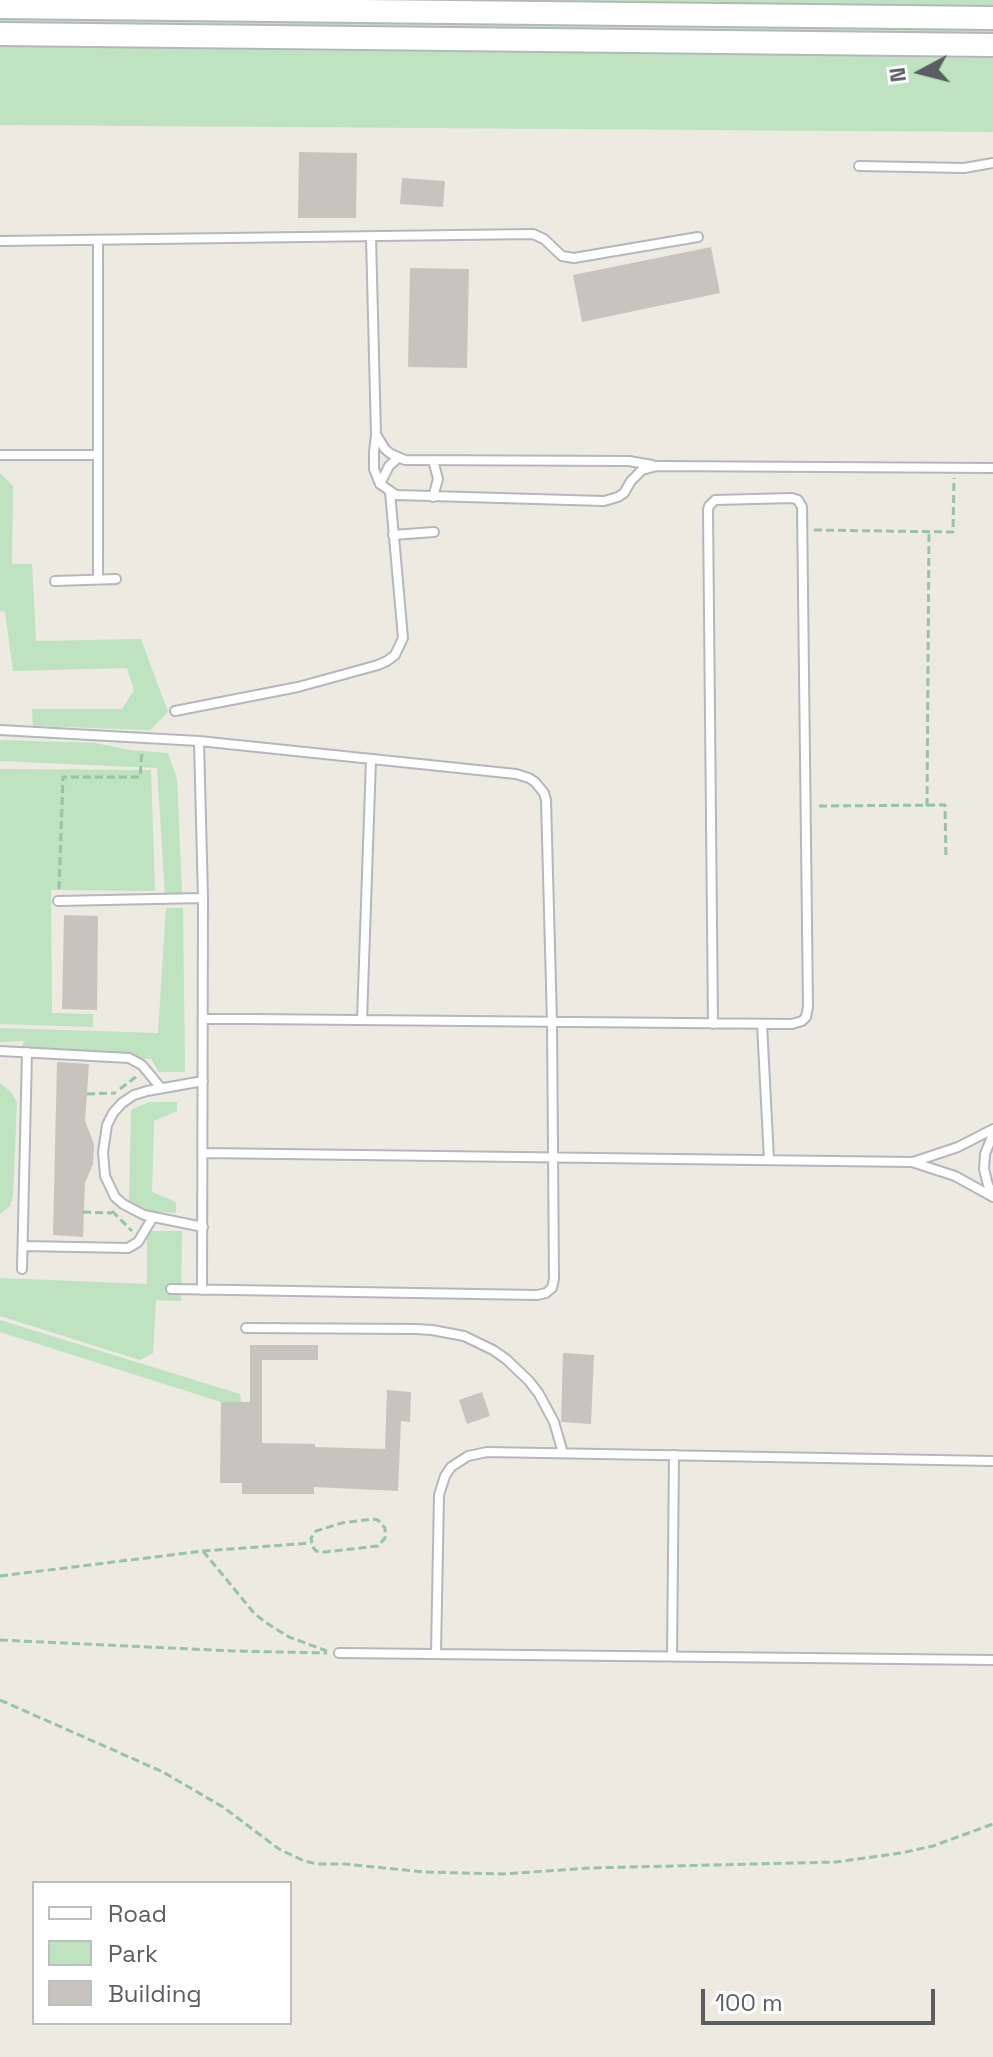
<!DOCTYPE html>
<html>
<head>
<meta charset="utf-8">
<style>
  body { margin:0 }
  #map { position:relative; width:993px; height:2057px; overflow:hidden; background:#eceae1; font-family:"Space Grotesk",sans-serif }
  canvas { display:block }
  .legend { position:absolute; left:32px; top:1881px; width:260px; height:144px; box-sizing:border-box; background:#fff; border:2px solid #bdbec0; margin:0; padding:10px 14px; list-style:none; font-size:24px; color:#5a5d61 }
  .legend li { display:flex; align-items:center; gap:16px; height:40px }
  .legend b { width:40px; border:2px solid #bdbec0 }
  .north { position:absolute; left:881px; top:32px; width:80px; height:80px; -webkit-text-stroke:6px #fff; paint-order:stroke; rotate:263deg; font-size:22px; font-weight:700; line-height:32px; text-align:center; color:#5a5d61 }
  .north::after { content:''; display:block; margin:auto; width:28px; height:36px; background:#5a5d61; clip-path:polygon(50% 0,100% 100%,50% 72%,0 100%) }
  .scale { position:absolute; left:701px; top:1989px; width:234px; height:36px; box-sizing:border-box; border:4px solid #5a5d61; border-top:0; padding-left:10px; font-size:24px; line-height:28px; white-space:nowrap; color:#5a5d61; -webkit-text-stroke:6px #fff; paint-order:stroke }
</style>
</head>
<body>
<div id="map">
<canvas width="993" height="2057"></canvas>
<ul class="legend">
<li><b style="height:10px;background:#fff"></b>Road</li>
<li><b style="height:22px;background:#bfe2c1"></b>Park</li>
<li><b style="height:22px;background:#c7c4be"></b>Building</li>
</ul>
<div class="north">N</div>
<div class="scale">100 m</div>
</div>
<script>
const ctx = document.querySelector('canvas').getContext('2d');
ctx.lineJoin = 'round';
function paint(path, color) {
  ctx.fillStyle = color;
  ctx.fill(path, 'evenodd');
}
function toPath(rows) {
  const path = new Path2D();
  for (const r of rows) {
    path.moveTo(r[0], r[1]);
    for (let i = 2; i < r.length; i += 2) path.lineTo(r[i], r[i + 1]);
  }
  return path;
}
function trace(path, color, width, dash) {
  ctx.strokeStyle = color;
  ctx.lineWidth = width;
  ctx.lineCap = dash ? 'butt' : 'round';
  ctx.setLineDash(dash || []);
  ctx.stroke(path);
}
const green = toPath([
  [0,0,993,0,993,132,0,125],
  [0,473,13,486,12,564,32,564,36,641,141,639,168,712,150,730,33,726,32,709,122,709,134,690,127,668,13,671,5,612,0,611],
  [0,740,95,743,130,750,168,753,177,779,182,893,165,895,157,768,0,761],
  [0,769,151,770,155,891,51,890,52,1013,93,1014,93,1027,0,1024],
  [166,908,183,908,185,1072,159,1072,151,1059,15,1055,25,1041,0,1042,0,1028,158,1033],
  [0,1083,11,1092,17,1103,13,1197,10,1206,0,1214],
  [149,1102,177,1102,177,1111,154,1121,152,1192,176,1202,176,1213,143,1211,129,1200,131,1110],
  [147,1231,182,1231,181,1301,156,1300,153,1353,140,1360,0,1316,0,1278,147,1284],
  [0,1320,240,1394,241,1402,221,1402,0,1332]
]);
const building = toPath([
  [299,152,357,153,356,218,298,218],
  [402,178,445,181,443,207,400,204],
  [711,247,720,293,582,322,573,275],
  [410,268,469,269,467,368,408,367],
  [64,915,98,916,97,1010,62,1009],
  [57,1062,89,1064,85,1121,94,1144,93,1164,85,1183,83,1237,53,1235],
  [250,1345,318,1345,318,1360,262,1360,262,1443,315,1444,315,1447,385,1449,387,1390,411,1392,410,1422,401,1421,398,1491,314,1487,314,1494,242,1494,242,1483,220,1483,221,1402,250,1402],
  [563,1353,594,1355,591,1424,561,1422],
  [482,1392,490,1416,467,1424,459,1400]
]);
const path = toPath([
  [814,530,953,532,954,478],
  [819,806,945,805,946,859],
  [927,806,929,531],
  [59,889,63,777,140,777,142,750],
  [120,1089,137,1076],
  [87,1094,116,1093],
  [112,1211,132,1231],
  [83,1212,112,1213],
  [373,1519,378,1520,385,1528,385,1538,378,1546,325,1552,316,1551,313,1547,311,1538,316,1531,342,1523,373,1519],
  [203,1551,254,1613,265,1622,289,1637,327,1651],
  [0,1576,203,1551,311,1543],
  [0,1640,234,1651,327,1653],
  [0,1700,163,1772,223,1807,279,1849,304,1861,318,1864,345,1864,424,1872,503,1874,590,1868,836,1862,901,1853,933,1846,993,1824]
]);
const service = toPath([
  [859,166,964,168,993,163],
  [371,237,376,435,374,452,374,469,380,484,396,495,604,501,618,497,624,493,631,481,642,470,657,466,993,468],
  [98,240,98,579],
  [0,241,533,234,544,239,562,256,574,258,698,237],
  [377,436,385,449,391,454,405,460,629,461,652,465],
  [0,455,98,455],
  [433,460,438,479,433,497],
  [380,484,389,466,398,458],
  [393,535,434,532],
  [55,581,116,579],
  [175,711,298,687,378,665,387,661,395,655,403,638,390,492],
  [0,730,199,741,516,774,529,778,535,782,544,793,546,800,552,1022,554,1279,552,1288,546,1293,537,1295,171,1289],
  [199,741,203,898,202,1290],
  [58,901,203,898],
  [203,1019,250,1019,792,1024,802,1021,806,1017,808,1007,802,507,798,500,792,498,715,500,709,506,708,510,713,1024],
  [362,1020,371,759],
  [762,1024,769,1160],
  [0,1051,129,1058,142,1065,161,1088],
  [993,1134,985,1154,984,1169,988,1185,993,1195],
  [203,1153,912,1162,955,1176,993,1197],
  [913,1162,958,1147,993,1129],
  [203,1227,144,1215,123,1204,115,1197,105,1176,103,1152,107,1125,113,1113,122,1103,134,1095,147,1091,203,1081],
  [23,1246,128,1248,138,1242,153,1217],
  [22,1269,27,1052],
  [246,1328,416,1329,432,1330,464,1336,493,1350,506,1359,529,1381,539,1394,554,1422,563,1453],
  [339,1653,993,1660],
  [436,1653,439,1495,445,1476,451,1467,468,1456,487,1452,993,1461],
  [672,1656,674,1455]
]);
const tertiary = toPath([
  [0,7,993,18],
  [0,34,993,45]
]);
paint(green, '#bfe2c1');
paint(building, '#c7c4be');
trace(service, '#b4b7bb', 12);
trace(tertiary, '#b4b7bb', 26);
trace(path, '#9ac2a7', 3, [8, 4]);
trace(service, '#fff', 8);
trace(tertiary, '#fff', 22);
</script>
</body>
</html>
